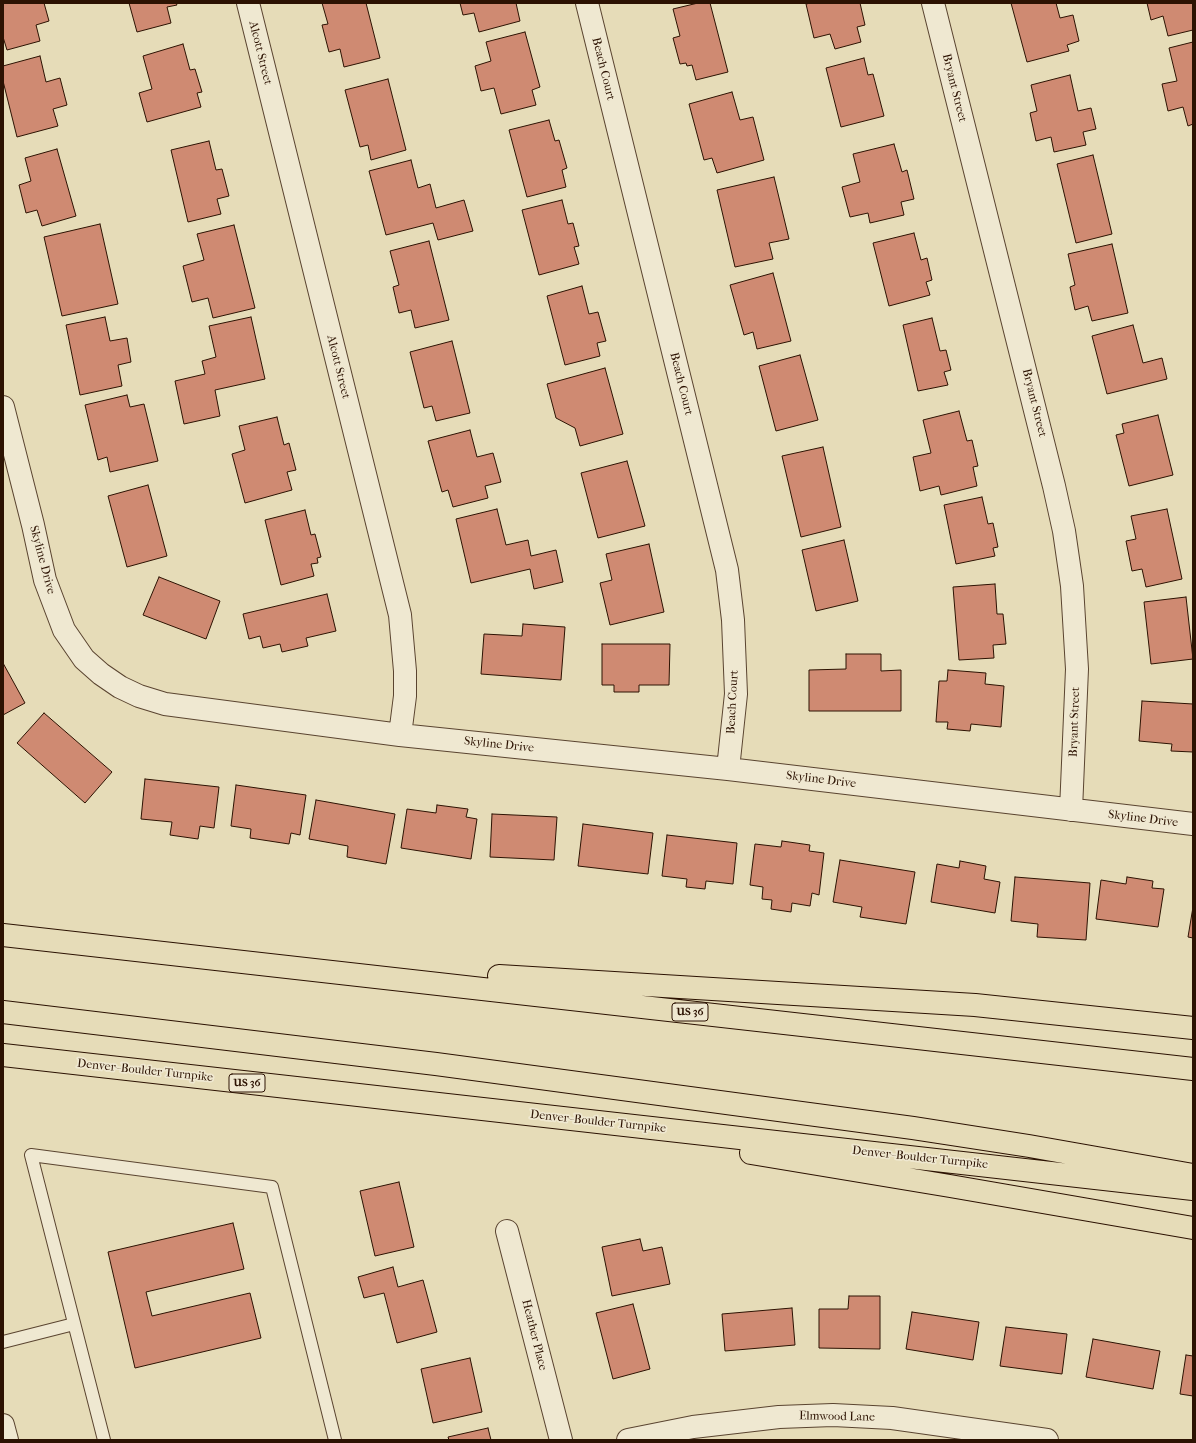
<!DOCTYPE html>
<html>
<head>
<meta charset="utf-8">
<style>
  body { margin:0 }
  #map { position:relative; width:1196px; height:1443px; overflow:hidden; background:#e6dcb8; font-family:"IM FELL French Canon",serif }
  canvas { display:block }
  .frame { position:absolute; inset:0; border:4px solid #2c1202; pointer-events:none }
</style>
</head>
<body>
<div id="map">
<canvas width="1196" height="1443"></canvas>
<div class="frame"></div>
</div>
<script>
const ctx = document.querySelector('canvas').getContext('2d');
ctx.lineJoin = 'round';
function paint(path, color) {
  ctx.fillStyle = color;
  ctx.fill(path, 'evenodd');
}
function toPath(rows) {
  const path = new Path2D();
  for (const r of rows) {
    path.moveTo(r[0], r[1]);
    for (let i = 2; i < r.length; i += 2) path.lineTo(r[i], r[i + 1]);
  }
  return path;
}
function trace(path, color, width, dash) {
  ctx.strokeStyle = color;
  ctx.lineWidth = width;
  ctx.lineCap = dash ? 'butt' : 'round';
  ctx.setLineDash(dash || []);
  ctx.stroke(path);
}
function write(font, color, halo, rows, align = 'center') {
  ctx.font = font + ' "IM FELL French Canon",serif';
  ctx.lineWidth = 3.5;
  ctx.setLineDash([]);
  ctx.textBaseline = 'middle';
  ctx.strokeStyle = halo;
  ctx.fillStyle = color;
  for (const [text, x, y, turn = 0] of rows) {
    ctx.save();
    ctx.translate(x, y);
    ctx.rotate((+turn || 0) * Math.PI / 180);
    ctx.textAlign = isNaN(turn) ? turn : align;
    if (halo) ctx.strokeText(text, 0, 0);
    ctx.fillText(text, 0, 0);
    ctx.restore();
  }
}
const building = toPath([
  [3,3,44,3,49,21,36,25,40,41,7,50,3,37,3,3],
  [129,3,176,3,177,5,167,7,171,23,137,32,129,3],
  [322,3,366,3,380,58,344,67,340,49,329,52,322,25,328,24,322,3],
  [460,3,516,3,520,21,479,32,474,13,463,15,460,3],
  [698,3,710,3,728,72,696,80,692,65,687,66,686,63,680,64,673,38,680,36,673,9,698,3],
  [811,3,860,3,865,25,857,27,861,42,835,49,830,34,814,38,806,4,811,3],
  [1011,3,1056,3,1060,18,1073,15,1079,41,1067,45,1069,51,1027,62,1011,3],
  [1147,3,1193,3,1193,30,1168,36,1163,16,1151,20,1147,3],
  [525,32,540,87,532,90,536,105,501,114,494,88,481,91,475,66,491,61,486,42,525,32],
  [1193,42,1193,124,1188,126,1183,107,1168,111,1162,84,1177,81,1169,48,1193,42],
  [183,44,190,70,195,69,202,92,197,93,201,107,147,122,139,93,152,89,143,56,183,44],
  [40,56,46,82,60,78,67,105,53,109,58,126,17,137,3,81,3,66,40,56],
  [864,58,868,75,873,74,884,116,841,127,826,68,864,58],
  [1070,75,1078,111,1091,108,1096,129,1083,132,1086,145,1054,152,1051,137,1036,141,1030,113,1037,111,1031,85,1070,75],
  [388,79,406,150,371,160,368,145,360,147,345,90,388,79],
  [732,92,740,120,753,117,764,160,717,173,712,158,704,160,689,104,732,92],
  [549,120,555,141,559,140,567,168,562,170,566,187,527,197,509,130,549,120],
  [209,141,216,170,222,169,229,196,217,199,221,214,188,222,171,150,209,141],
  [894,144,902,172,907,170,914,199,901,202,904,215,870,223,868,213,850,217,842,187,860,182,853,154,894,144],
  [57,149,76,216,42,226,37,210,26,213,19,185,31,181,25,158,57,149],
  [1093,155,1112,234,1076,243,1057,164,1093,155],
  [411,160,418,188,430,184,436,208,464,200,473,231,438,240,433,223,386,235,369,171,411,160],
  [774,177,789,239,769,243,773,259,735,267,717,190,774,177],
  [562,200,568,224,573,223,579,246,574,247,579,264,539,275,522,210,562,200],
  [100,224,118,304,62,316,44,237,100,224],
  [234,225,255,308,213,318,208,298,192,302,183,266,204,260,197,234,234,225],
  [914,233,921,260,927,258,932,280,926,282,930,295,889,306,873,243,914,233],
  [429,241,449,320,415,328,411,310,399,313,393,287,399,285,390,251,429,241],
  [1112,244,1128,313,1092,321,1088,306,1075,310,1070,287,1075,285,1068,254,1112,244],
  [773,273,791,341,757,349,753,332,744,335,730,285,773,273],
  [582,286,589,314,598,312,606,341,597,343,600,356,565,365,547,296,582,286],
  [105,317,110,341,127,338,131,362,118,365,122,386,80,395,66,325,105,317],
  [251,317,265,379,215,390,220,416,184,424,175,381,205,374,202,361,216,357,209,326,251,317],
  [932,318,940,351,946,350,951,370,944,372,948,385,918,391,903,325,932,318],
  [1133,325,1143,363,1162,358,1167,379,1107,394,1092,336,1133,325],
  [452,341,470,413,436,421,432,406,424,408,410,352,452,341],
  [800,355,818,420,776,431,759,366,800,355],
  [605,368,623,434,580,446,575,428,556,418,547,384,605,368],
  [127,395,130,407,144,404,158,461,110,472,107,457,98,460,85,405,127,395],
  [959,411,967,441,972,440,978,466,973,467,977,486,941,495,939,486,920,491,913,457,931,453,923,420,959,411],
  [1158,415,1173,475,1129,486,1116,435,1124,433,1122,424,1158,415],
  [277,417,284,445,289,443,296,470,287,472,292,490,245,503,232,454,245,450,239,426,277,417],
  [470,430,477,457,493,453,501,482,485,486,488,498,453,507,448,490,442,492,428,441,470,430],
  [823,447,841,527,801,537,782,456,823,447],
  [627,461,645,526,598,538,581,473,627,461],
  [148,485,167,556,127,567,108,496,148,485],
  [982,497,988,524,993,523,998,547,993,548,995,556,956,564,944,505,982,497],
  [497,509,506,545,528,540,531,556,556,550,563,582,534,589,530,569,471,583,456,519,497,509],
  [1167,509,1182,579,1146,587,1142,569,1132,571,1126,541,1136,539,1131,516,1167,509],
  [305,510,311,535,315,534,321,557,317,558,318,563,311,564,314,576,281,585,265,520,305,510],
  [844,540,858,601,816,611,802,550,844,540],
  [649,544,664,612,610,625,600,583,612,580,606,554,649,544],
  [159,577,220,601,206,639,143,615,159,577],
  [995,584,997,614,1003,614,1006,644,993,645,994,658,959,660,953,587,995,584],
  [327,594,336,631,306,638,308,646,282,652,280,644,263,648,260,636,249,639,243,614,327,594],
  [1186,597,1193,659,1151,664,1144,602,1186,597],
  [523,624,565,627,561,680,481,674,484,634,522,636,523,624],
  [602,644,670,644,669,685,639,685,639,692,614,692,614,685,602,685,602,644],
  [846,654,881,654,881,671,901,670,901,711,809,711,809,670,846,669,846,654],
  [3,663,25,703,3,715,3,663],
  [948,670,986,673,985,684,1004,686,1001,727,971,724,970,731,947,729,948,722,936,722,939,681,947,681,948,670],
  [1142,701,1193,704,1193,752,1171,751,1172,744,1139,741,1142,701],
  [44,713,112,772,85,803,17,743,44,713],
  [145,779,219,787,214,828,200,826,198,839,170,835,172,822,141,819,145,779],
  [236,785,306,795,300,835,291,833,289,844,250,838,251,829,231,826,236,785],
  [316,800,395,814,386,864,347,857,348,846,309,839,316,800],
  [437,805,468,809,466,817,477,819,471,859,401,848,407,809,436,813,437,805],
  [492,814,557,817,554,860,490,857,492,814],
  [583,824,653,833,648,874,578,866,583,824],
  [667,835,737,843,733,884,706,881,705,889,686,887,687,879,662,876,667,835],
  [782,841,810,845,809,851,824,853,819,895,812,893,810,906,792,903,791,912,771,909,772,900,762,899,763,887,750,885,755,844,781,847,782,841],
  [840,860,915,872,906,924,860,917,862,907,833,902,840,860],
  [960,861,986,866,984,879,1000,882,995,913,931,902,937,864,959,868,960,861],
  [1015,877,1090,883,1086,940,1037,937,1038,924,1011,921,1015,877],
  [1127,877,1153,881,1152,888,1164,889,1158,927,1096,919,1101,880,1126,884,1127,877],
  [1193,907,1193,938,1188,937,1193,907],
  [399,1182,414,1247,375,1256,360,1191,399,1182],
  [233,1223,244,1269,146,1292,152,1316,250,1293,261,1338,135,1368,108,1252,233,1223],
  [640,1239,643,1251,662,1247,670,1284,612,1296,602,1247,640,1239],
  [393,1267,398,1287,423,1280,437,1332,397,1343,384,1293,364,1298,358,1277,393,1267],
  [849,1296,880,1296,880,1349,819,1348,819,1309,848,1309,849,1296],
  [633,1304,650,1369,613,1379,596,1313,633,1304],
  [792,1308,795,1345,725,1351,722,1314,792,1308],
  [912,1312,979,1322,973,1360,906,1349,912,1312],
  [1006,1327,1067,1334,1062,1374,1000,1366,1006,1327],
  [1093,1339,1160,1351,1153,1389,1086,1377,1093,1339],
  [1186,1355,1193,1356,1193,1396,1180,1394,1186,1355],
  [470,1358,482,1412,433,1423,421,1369,470,1358],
  [488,1428,491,1440,449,1440,448,1437,488,1428]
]);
const lane = toPath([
  [3,1342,74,1324],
  [104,1440,31,1155,272,1187,335,1440]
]);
const street = toPath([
  [248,3,400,615,405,671,405,696,400,735],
  [587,3,727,570,733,620,736,694,728,769],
  [933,3,1054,486,1064,531,1072,586,1077,669,1071,810],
  [3,407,33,525,45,580,64,630,84,659,101,674,120,687,139,696,165,704,400,735,728,769,1193,824],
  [507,1231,561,1440],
  [3,1425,7,1440],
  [628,1440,693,1427,779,1417,833,1415,892,1418,1047,1440]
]);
const highway = toPath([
  [3,935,1193,1069],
  [499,976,975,1005,1193,1028],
  [3,1012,436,1064,913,1128,1029,1146,1193,1175],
  [3,1055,1193,1189],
  [751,1153,950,1186,1193,1228]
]);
const shields = [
  [690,1012,36],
  [247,1083,36]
];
const shieldNames = [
  ["US 36",690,1012],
  ["US 36",247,1083]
];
const streetNames = [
  ["Alcott Street",260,53,76],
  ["Beach Court",603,69,76],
  ["Bryant Street",954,88,76],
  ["Alcott Street",338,367,76],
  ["Beach Court",681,384,76],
  ["Bryant Street",1034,403,76],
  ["Skyline Drive",42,560,75],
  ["Beach Court",733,702,-87],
  ["Bryant Street",1075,722,-88],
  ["Skyline Drive",499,745,6],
  ["Skyline Drive",821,780,7],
  ["Skyline Drive",1143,819,7],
  ["Denver–Boulder Turnpike",145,1071,6],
  ["Denver–Boulder Turnpike",598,1122,6],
  ["Denver–Boulder Turnpike",920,1158,6],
  ["Heather Place",534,1335,76],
  ["Elmwood Lane",837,1417,1]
];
paint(building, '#cf8a72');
trace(building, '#2c1202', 1);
trace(lane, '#5a4430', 14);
trace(street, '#5a4430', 24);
trace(highway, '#2c1202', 24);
trace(lane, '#efe8d1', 12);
trace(street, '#efe8d1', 22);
trace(highway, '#e6dcb8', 22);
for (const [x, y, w] of shields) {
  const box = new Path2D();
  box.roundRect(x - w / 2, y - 9, w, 18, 3);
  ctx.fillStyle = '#efe8d1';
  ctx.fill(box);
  trace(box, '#2c1202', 1);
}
write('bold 11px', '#2c1202', null, shieldNames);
write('12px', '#2c1202', '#efe8d1', streetNames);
</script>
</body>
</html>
